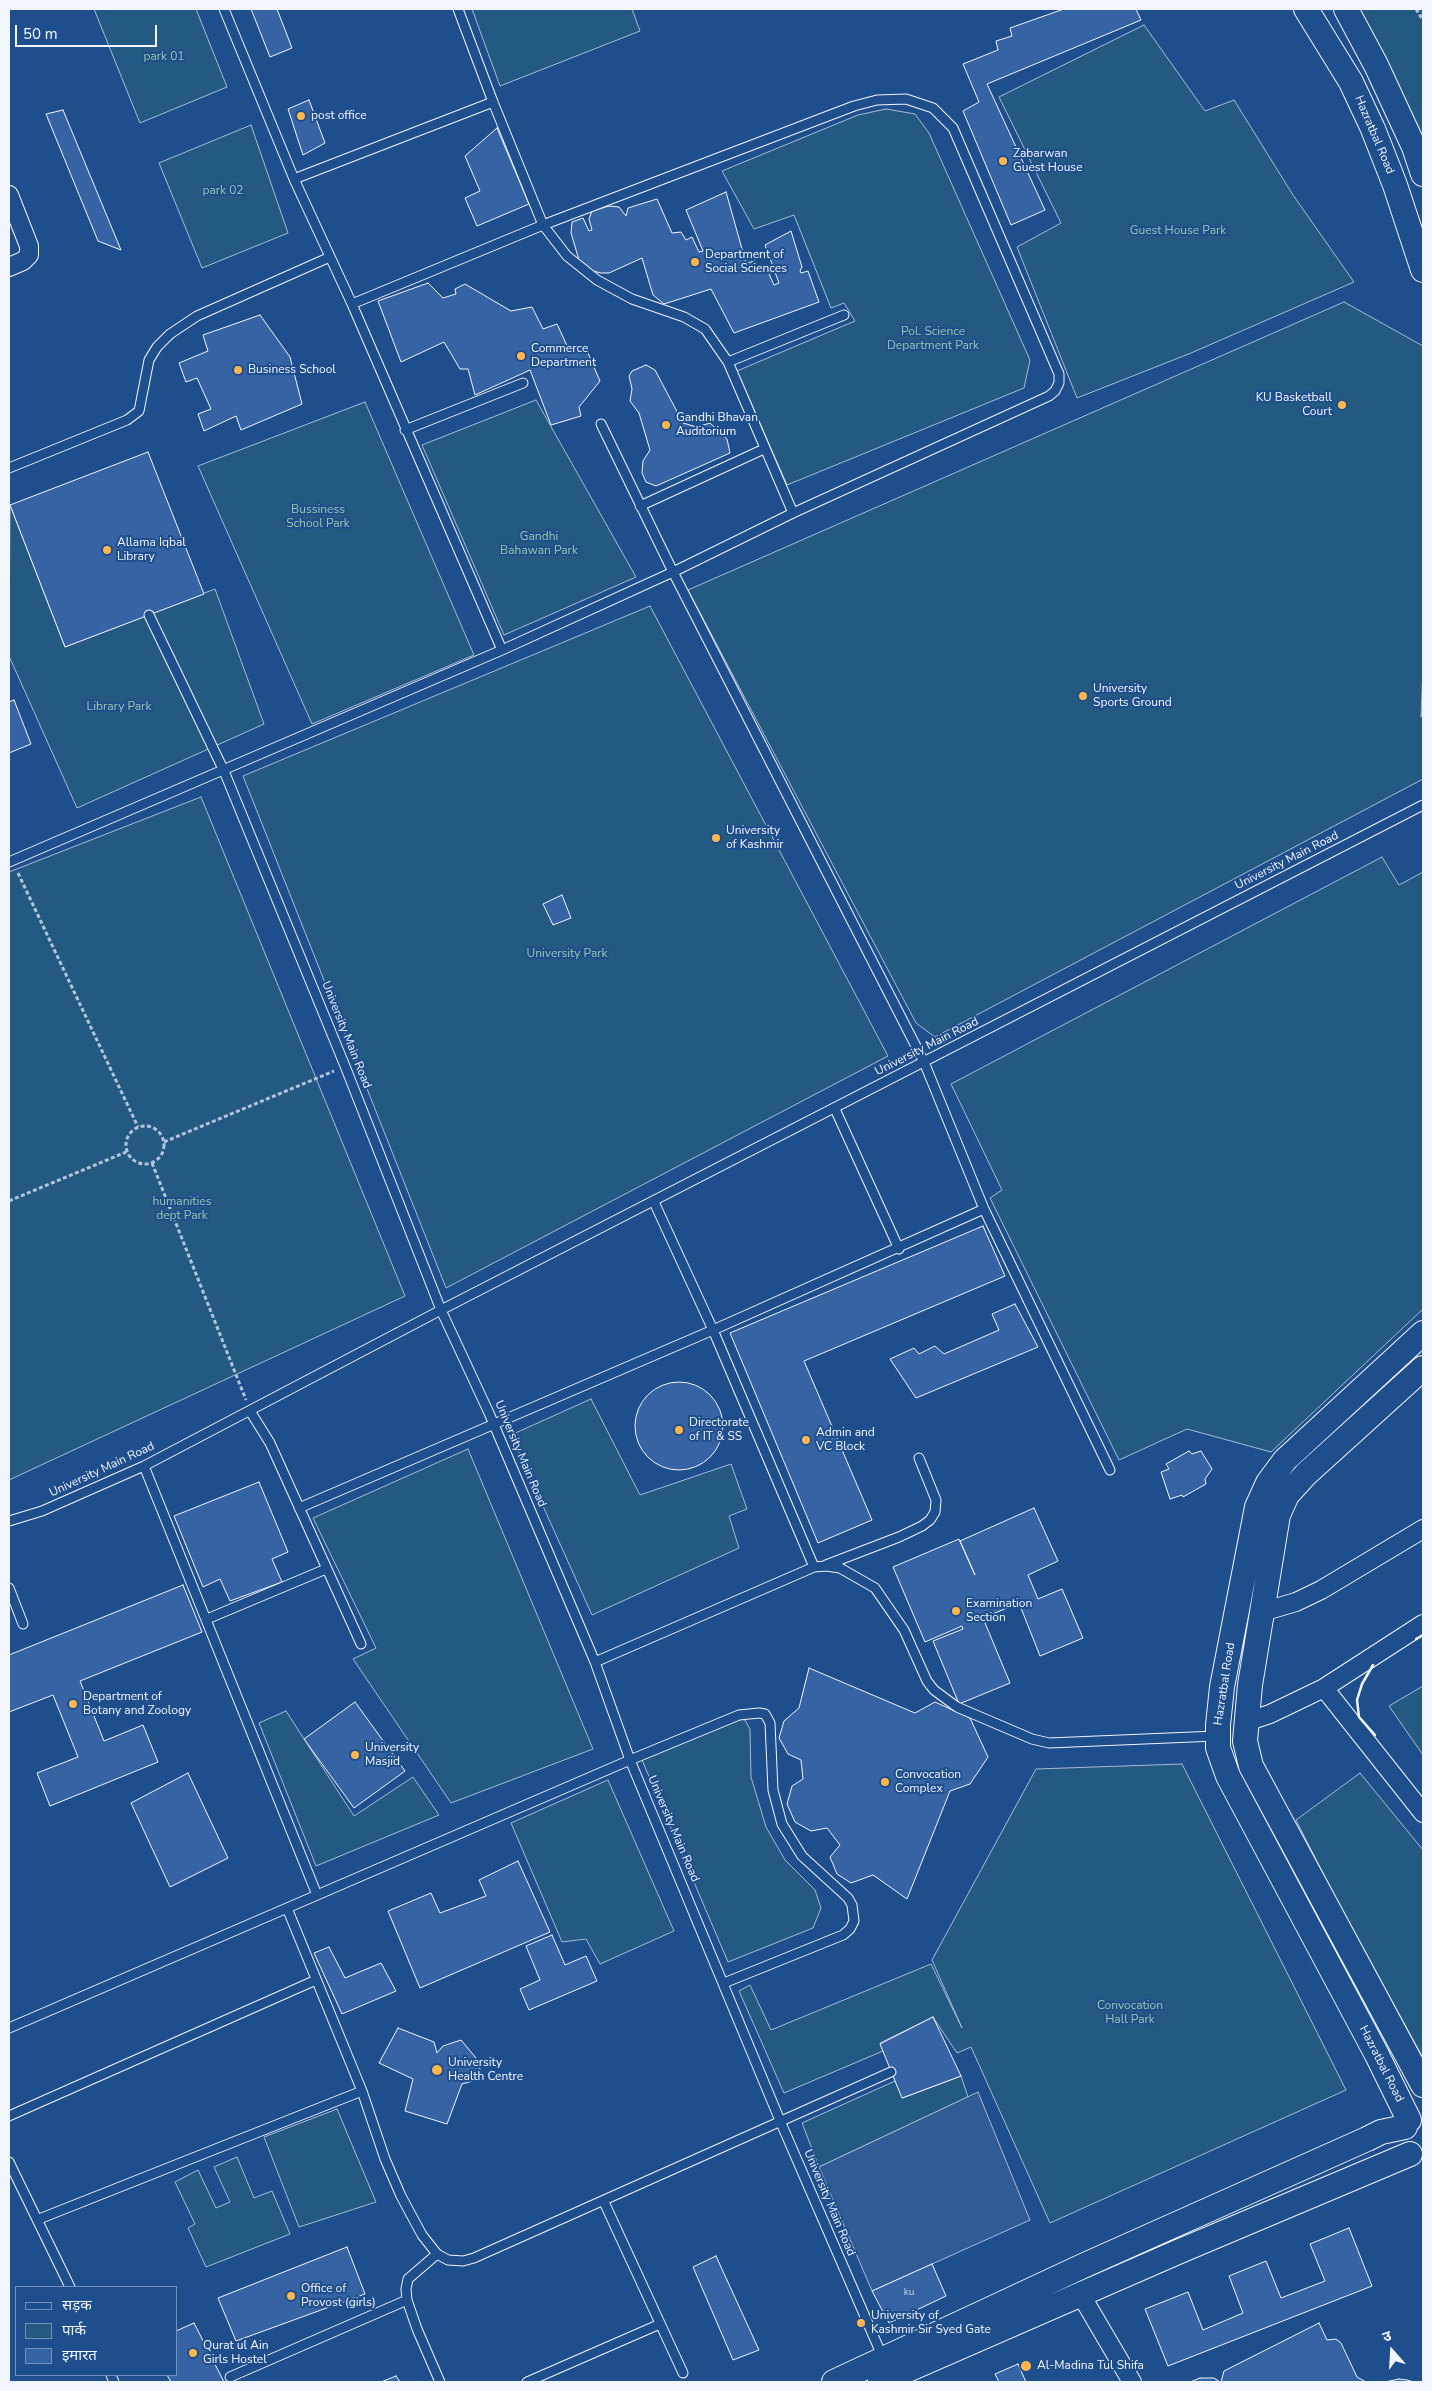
<!DOCTYPE html>
<html>
<head>
<meta charset="utf-8">
<style>
  body { margin:0 }
  #map { position:relative; width:1432px; height:2391px; overflow:hidden; background:#1f4e8c; font-family:"Nunito Sans","Noto Sans Devanagari",sans-serif }
  canvas { display:block }
  .frame { position:absolute; inset:0; border:10px solid #f2f6ff; pointer-events:none }
  .legend { position:absolute; left:15px; top:2286px; width:162px; height:90px; box-sizing:border-box; background:#1f4e8c; border:1px solid #7391ba; margin:0; padding:6px 9px; list-style:none; font-size:15px; color:#f2f6ff }
  .legend li { display:flex; align-items:center; gap:10px; height:25px }
  .legend b { width:25px; border:1px solid #7391ba }
  .north { position:absolute; left:1367px; top:2326px; width:50px; height:50px; -webkit-text-stroke:4px #1f4e8c; paint-order:stroke; rotate:341deg; font-size:14px; font-weight:700; line-height:20px; text-align:center; color:#f2f6ff }
  .north::after { content:''; display:block; margin:auto; width:18px; height:22px; background:#f2f6ff; clip-path:polygon(50% 0,100% 100%,50% 72%,0 100%) }
  .scale { position:absolute; left:15px; top:25px; width:142px; height:22px; box-sizing:border-box; border:2px solid #f2f6ff; border-top:0; padding-left:6px; font-size:15px; line-height:18px; white-space:nowrap; color:#f2f6ff; -webkit-text-stroke:4px #1f4e8c; paint-order:stroke }
</style>
</head>
<body>
<div id="map">
<canvas width="1432" height="2391"></canvas>
<div class="frame"></div>
<ul class="legend">
<li><b style="height:6px;background:#1f4e8c"></b>सड़क</li>
<li><b style="height:14px;background:#245a82"></b>पार्क</li>
<li><b style="height:14px;background:#3563a3"></b>इमारत</li>
</ul>
<div class="north">उ</div>
<div class="scale">50 m</div>
</div>
<script>
const ctx = document.querySelector('canvas').getContext('2d');
ctx.lineJoin = 'round';
function paint(path, color) {
  ctx.fillStyle = color;
  ctx.fill(path, 'evenodd');
}
function toPath(rows) {
  const path = new Path2D();
  for (const r of rows) {
    if (r.length === 3) {
      path.moveTo(r[0] + r[2], r[1]);
      path.arc(r[0], r[1], r[2], 0, 2 * Math.PI);
      continue;
    }
    path.moveTo(r[0], r[1]);
    for (let i = 2; i < r.length; i += 2) path.lineTo(r[i], r[i + 1]);
  }
  return path;
}
function trace(path, color, width, dash) {
  ctx.strokeStyle = color;
  ctx.lineWidth = width;
  ctx.lineCap = dash ? 'butt' : 'round';
  ctx.setLineDash(dash || []);
  ctx.stroke(path);
}
function write(font, color, halo, rows, align = 'center') {
  ctx.font = font + ' "Nunito Sans",sans-serif';
  ctx.lineWidth = 4;
  ctx.setLineDash([]);
  ctx.textBaseline = 'middle';
  ctx.strokeStyle = halo;
  ctx.fillStyle = color;
  for (const [text, x, y, turn = 0] of rows) {
    ctx.save();
    ctx.translate(x, y);
    ctx.rotate((+turn || 0) * Math.PI / 180);
    ctx.textAlign = isNaN(turn) ? turn : align;
    if (halo) ctx.strokeText(text, 0, 0);
    ctx.fillText(text, 0, 0);
    ctx.restore();
  }
}
const green = toPath([
  [94,9,196,9,227,87,140,123,94,9],
  [472,9,632,9,640,31,500,86,472,9],
  [1357,9,1423,9,1423,153,1368,25,1357,9],
  [1144,25,1205,111,1234,100,1293,195,1354,282,1191,353,1077,398,1017,247,1061,223,999,97,1144,25],
  [886,109,915,114,929,133,1030,360,1024,388,787,485,737,371,855,321,844,303,831,308,794,215,754,229,722,171,858,115,886,109],
  [251,125,288,233,202,268,159,163,251,125],
  [1344,302,1423,346,1423,669,1421,717,1423,707,1423,779,935,1037,916,1023,688,590,1344,302],
  [536,400,636,577,504,635,422,445,536,400],
  [365,402,474,655,312,724,198,466,365,402],
  [10,505,65,647,215,589,264,724,77,808,9,656,10,505],
  [650,606,888,1056,446,1288,243,776,650,606],
  [201,797,405,1296,9,1480,9,872,201,797],
  [1382,857,1399,885,1423,872,1423,1309,1271,1452,1187,1429,1119,1460,990,1198,1002,1190,951,1084,1382,857],
  [591,1399,640,1495,731,1464,747,1509,729,1516,739,1548,592,1615,511,1435,591,1399],
  [468,1449,593,1749,451,1803,353,1659,376,1648,313,1518,468,1449],
  [1423,1686,1423,1755,1389,1706,1423,1686],
  [286,1711,354,1816,413,1777,439,1815,316,1866,259,1723,286,1711],
  [740,1718,745,1720,750,1729,751,1777,766,1827,785,1860,815,1890,821,1908,813,1928,728,1962,642,1760,740,1718],
  [1182,1764,1346,2090,1050,2223,971,2047,957,2053,933,2017,880,2043,883,2051,784,2093,739,1991,750,1985,771,2030,931,1964,962,2028,932,1960,1036,1769,1182,1764],
  [1360,1773,1423,1850,1423,2058,1336,1899,1296,1820,1360,1773],
  [608,1780,674,1931,600,1964,586,1939,562,1942,511,1823,608,1780],
  [961,2076,968,2097,819,2167,802,2123,895,2081,903,2098,961,2076],
  [337,2109,376,2202,299,2227,264,2137,337,2109],
  [237,2157,254,2198,272,2191,290,2234,206,2267,188,2228,195,2224,175,2182,198,2170,216,2208,230,2202,214,2167,237,2157]
]);
const parking = toPath([
  [978,2092,1030,2220,872,2291,819,2167,978,2092]
]);
const building = toPath([
  [251,9,277,9,292,48,270,57,251,9],
  [1064,9,1136,9,1141,20,987,84,1045,210,1011,225,963,111,979,102,963,64,998,50,996,41,1012,36,1010,28,1064,9],
  [309,100,325,143,303,155,288,109,309,100],
  [63,110,121,250,98,241,46,114,63,110],
  [497,128,529,204,477,226,465,198,480,191,465,156,497,128],
  [726,192,746,263,755,261,757,272,766,267,774,285,779,283,765,245,791,231,802,267,800,271,801,273,808,271,819,302,734,333,711,289,664,304,653,295,642,258,609,273,601,273,593,271,579,260,571,233,572,222,583,218,589,231,592,230,589,219,592,211,609,206,619,207,626,216,628,208,657,199,672,233,681,232,686,240,692,237,699,252,703,251,686,210,726,192],
  [428,283,443,298,456,294,455,289,465,284,511,311,532,307,543,329,557,324,569,350,585,346,600,381,579,407,581,416,551,425,530,370,475,395,468,369,460,369,444,342,401,362,378,301,428,283],
  [260,315,290,357,302,404,241,430,236,416,204,431,198,414,211,409,197,378,186,382,179,363,208,351,203,335,260,315],
  [646,365,655,370,683,423,697,427,710,423,727,439,730,453,656,486,646,482,642,473,643,461,650,450,639,413,630,401,632,389,629,376,632,371,646,365],
  [148,452,204,594,65,647,10,505,148,452],
  [14,700,31,744,9,753,9,702,14,700],
  [562,895,571,918,553,925,543,904,562,895],
  [983,1226,1005,1276,804,1361,872,1520,818,1543,730,1333,983,1226],
  [1015,1304,1038,1347,916,1398,890,1359,914,1348,919,1354,935,1346,944,1354,999,1330,992,1314,1015,1304],
  [679,1426,44],
  [1189,1451,1192,1454,1201,1451,1212,1469,1205,1479,1206,1484,1183,1497,1182,1495,1170,1499,1161,1472,1169,1469,1166,1464,1189,1451],
  [259,1482,288,1552,272,1559,282,1582,230,1601,220,1579,203,1587,174,1516,259,1482],
  [1034,1508,1058,1561,1028,1575,1038,1599,1062,1589,1083,1638,1040,1656,1019,1603,983,1618,1010,1683,959,1704,933,1641,963,1629,962,1626,925,1642,893,1567,959,1539,975,1575,960,1541,1034,1508],
  [183,1585,202,1632,80,1681,104,1741,143,1725,158,1762,50,1806,37,1773,78,1757,53,1695,9,1712,9,1655,183,1585],
  [809,1668,915,1713,935,1702,970,1718,988,1757,970,1784,950,1791,907,1899,873,1875,851,1883,837,1874,830,1857,840,1845,827,1828,811,1831,795,1822,787,1804,792,1786,803,1779,801,1760,788,1754,779,1738,784,1721,799,1708,809,1668],
  [355,1702,405,1771,354,1808,304,1739,355,1702],
  [188,1773,228,1858,170,1887,131,1803,188,1773],
  [518,1861,550,1932,420,1988,388,1911,431,1893,440,1913,486,1896,479,1880,518,1861],
  [552,1935,565,1965,586,1956,597,1981,529,2010,520,1989,540,1980,526,1946,552,1935],
  [329,1947,345,1978,381,1963,396,1991,342,2014,314,1953,329,1947],
  [933,2017,961,2076,902,2098,880,2044,933,2017],
  [398,2028,434,2042,437,2053,443,2046,461,2040,476,2058,483,2078,462,2084,447,2124,405,2111,413,2079,379,2063,398,2028],
  [1349,2228,1372,2286,1168,2366,1145,2309,1188,2292,1203,2330,1243,2313,1229,2276,1266,2261,1281,2298,1325,2281,1310,2244,1349,2228],
  [347,2247,365,2294,236,2341,218,2298,347,2247],
  [716,2256,759,2350,733,2360,693,2267,716,2256],
  [932,2264,946,2296,889,2323,872,2291,932,2264],
  [194,2323,224,2382,171,2382,167,2375,176,2375,176,2331,194,2323],
  [1319,2323,1327,2340,1336,2339,1341,2343,1357,2377,1366,2382,1221,2382,1224,2371,1319,2323],
  [1018,2364,1026,2382,999,2382,995,2374,1018,2364],
  [396,2376,400,2382,381,2382,396,2376],
  [1200,2378,1214,2378,1220,2382,1190,2382,1200,2378],
  [1399,2379,1407,2380,1414,2382,1385,2382,1399,2379]
]);
const path = toPath([
  [1416,9,1423,20],
  [18,873,138,1127],
  [145,1145,19],
  [164,1142,334,1071],
  [152,1163,246,1400],
  [9,1201,126,1152]
]);
const lane = toPath([
  [224,9,294,179,352,304,502,650],
  [458,9,493,102,543,225,567,256,597,280,632,299,684,317,705,329,728,362,793,513],
  [294,179,493,102],
  [728,362,844,315],
  [601,424,673,572,924,1062,984,1209,1110,1470],
  [405,430,523,383],
  [9,468,127,420,139,411,149,360,157,347,170,334,197,316,330,257],
  [640,506,764,449],
  [149,615,224,771,345,1066,441,1310,489,1413,595,1662,630,1760,781,2123,883,2358],
  [9,862,502,650,673,572,793,513,1049,396,1055,391,1059,383,1059,374,953,128,933,108,906,99,877,100,854,106,543,225,352,304],
  [835,1109,899,1249],
  [654,1202,713,1330,814,1567],
  [250,1411,270,1443,361,1644],
  [144,1466,317,1895],
  [299,1508,713,1330,984,1209],
  [9,1521,42,1511,144,1466,441,1310,1423,805],
  [826,1565,899,1537,922,1526,930,1520,935,1512,936,1500,919,1458],
  [9,1588,23,1624],
  [207,1619,326,1569],
  [595,1662,814,1567,826,1566,840,1568,875,1588,904,1630,927,1681,934,1690,957,1707,1032,1739,1049,1743,1216,1736],
  [287,1908,362,2091,385,2159,401,2196,422,2235,437,2254,448,2260,463,2261,474,2258,891,2072],
  [9,2028,630,1760,739,1715,759,1713,765,1714,770,1723,773,1790,782,1824,802,1856,848,1898,852,1905,854,1921,850,1929,843,1935,724,1983],
  [9,2116,316,1980],
  [9,2162,70,2287],
  [604,2202,683,2373],
  [39,2219,362,2091],
  [437,2254,408,2279,406,2289,407,2300,417,2329,440,2382],
  [111,2375,114,2382],
  [230,2377,407,2300],
  [527,2382,660,2324]
]);
const street = toPath([
  [9,195,29,246,29,255,23,261,9,267],
  [1262,1612,1296,1602,1321,1590,1423,1529],
  [1324,1688,1423,1813],
  [1246,1722,1270,1714,1324,1688,1423,1624],
  [1081,2295,1132,2382]
]);
const secondary = toPath([
  [1306,9,1351,82,1373,129,1395,185,1423,270],
  [1346,9,1376,65,1414,147,1423,174],
  [1423,1368,1306,1474,1287,1495,1278,1515,1250,1685,1245,1741,1251,1766,1423,2085],
  [1409,2120,1377,2055,1228,1776,1218,1748,1218,1725,1222,1687,1257,1507,1268,1483,1285,1460,1423,1333],
  [834,2382,1085,2265,1367,2139,1381,2132,1405,2127],
  [880,2382,1180,2251,1410,2154]
]);
const wall = toPath([
  [1416,1639,1423,1635],
  [1373,1665,1362,1684,1357,1700,1359,1717,1375,1735]
]);
const markers = [
  [301,116,5,"#ffb74d"],
  [1003,161,5,"#ffb74d"],
  [695,262,5,"#ffb74d"],
  [521,356,5,"#ffb74d"],
  [238,370,5,"#ffb74d"],
  [1342,405,5,"#ffb74d"],
  [666,425,5,"#ffb74d"],
  [107,550,5,"#ffb74d"],
  [1083,696,5,"#ffb74d"],
  [716,838,5,"#ffb74d"],
  [679,1430,5,"#ffb74d"],
  [806,1440,5,"#ffb74d"],
  [956,1611,5,"#ffb74d"],
  [73,1704,5,"#ffb74d"],
  [355,1755,5,"#ffb74d"],
  [885,1782,5,"#ffb74d"],
  [437,2070,6,"#ffb74d"],
  [291,2296,5,"#ffb74d"],
  [861,2323,5,"#ffb74d"],
  [193,2353,5,"#ffb74d"],
  [1026,2366,6,"#ffb74d"]
];
const numberNames = [
  ["ku",909,2293]
];
const parkNames = [
  ["park 01",164,57],
  ["park 02",223,191],
  ["Guest House Park",1178,231],
  ["Pol. Science",933,332],
  ["Department Park",933,346],
  ["Bussiness",318,510],
  ["School Park",318,524],
  ["Gandhi",539,537],
  ["Bahawan Park",539,551],
  ["Library Park",119,707],
  ["University Park",567,954],
  ["humanities",182,1202],
  ["dept Park",182,1216],
  ["Convocation",1130,2006],
  ["Hall Park",1130,2020]
];
const poiNames = [
  ["post office",311,116],
  ["Zabarwan",1013,154],
  ["Guest House",1013,168],
  ["Department of",705,255],
  ["Social Sciences",705,269],
  ["Commerce",531,349],
  ["Department",531,363],
  ["Business School",248,370],
  ["KU Basketball",1332,398,"right"],
  ["Court",1332,412,"right"],
  ["Gandhi Bhavan",676,418],
  ["Auditorium",676,432],
  ["Allama Iqbal",117,543],
  ["Library",117,557],
  ["University",1093,689],
  ["Sports Ground",1093,703],
  ["University",726,831],
  ["of Kashmir",726,845],
  ["Directorate",689,1423],
  ["of IT & SS",689,1437],
  ["Admin and",816,1433],
  ["VC Block",816,1447],
  ["Examination",966,1604],
  ["Section",966,1618],
  ["Department of",83,1697],
  ["Botany and Zoology",83,1711],
  ["University",365,1748],
  ["Masjid",365,1762],
  ["Convocation",895,1775],
  ["Complex",895,1789],
  ["University",448,2063],
  ["Health Centre",448,2077],
  ["Office of",301,2289],
  ["Provost (girls)",301,2303],
  ["University of",871,2316],
  ["Kashmir Sir Syed Gate",871,2330],
  ["Qurat ul Ain",203,2346],
  ["Girls Hostel",203,2360],
  ["Al-Madina Tul Shifa",1037,2366]
];
const streetNames = [
  ["Hazratbal Road",1374,135,67],
  ["University Main Road",1287,861,-27],
  ["University Main Road",346,1035,68],
  ["University Main Road",927,1047,-27],
  ["University Main Road",520,1454,67],
  ["University Main Road",102,1470,-25],
  ["Hazratbal Road",1225,1684,-81],
  ["University Main Road",673,1829,67],
  ["Hazratbal Road",1381,2064,63],
  ["University Main Road",829,2203,67]
];
paint(green, '#245a82');
trace(green, '#a8bbd7', 1);
paint(parking, '#305b95');
trace(parking, '#a8bbd7', 1);
paint(building, '#3563a3');
trace(building, '#f2f6ff', 1);
trace(lane, '#f2f6ff', 11);
trace(street, '#f2f6ff', 20);
trace(secondary, '#f2f6ff', 26);
trace(path, '#b3c4dc', 3, [4, 2.5]);
trace(lane, '#1f4e8c', 9);
trace(street, '#1f4e8c', 18);
trace(secondary, '#1f4e8c', 24);
trace(wall, '#f2f6ff', 2.5);
for (const [x, y, r, color] of markers) {
  const dot = new Path2D();
  dot.arc(x, y, r, 0, 2 * Math.PI);
  ctx.fillStyle = color;
  ctx.fill(dot);
  trace(dot, '#1f4e8c', 2);
}
write('10px', '#c3d1e8', null, numberNames);
write('12px', '#97c8a6', '#1f4e8c', parkNames);
write('12px', '#f2f6ff', '#1f4e8c', poiNames, 'left');
write('12px', '#f2f6ff', '#1f4e8c', streetNames);
</script>
</body>
</html>
